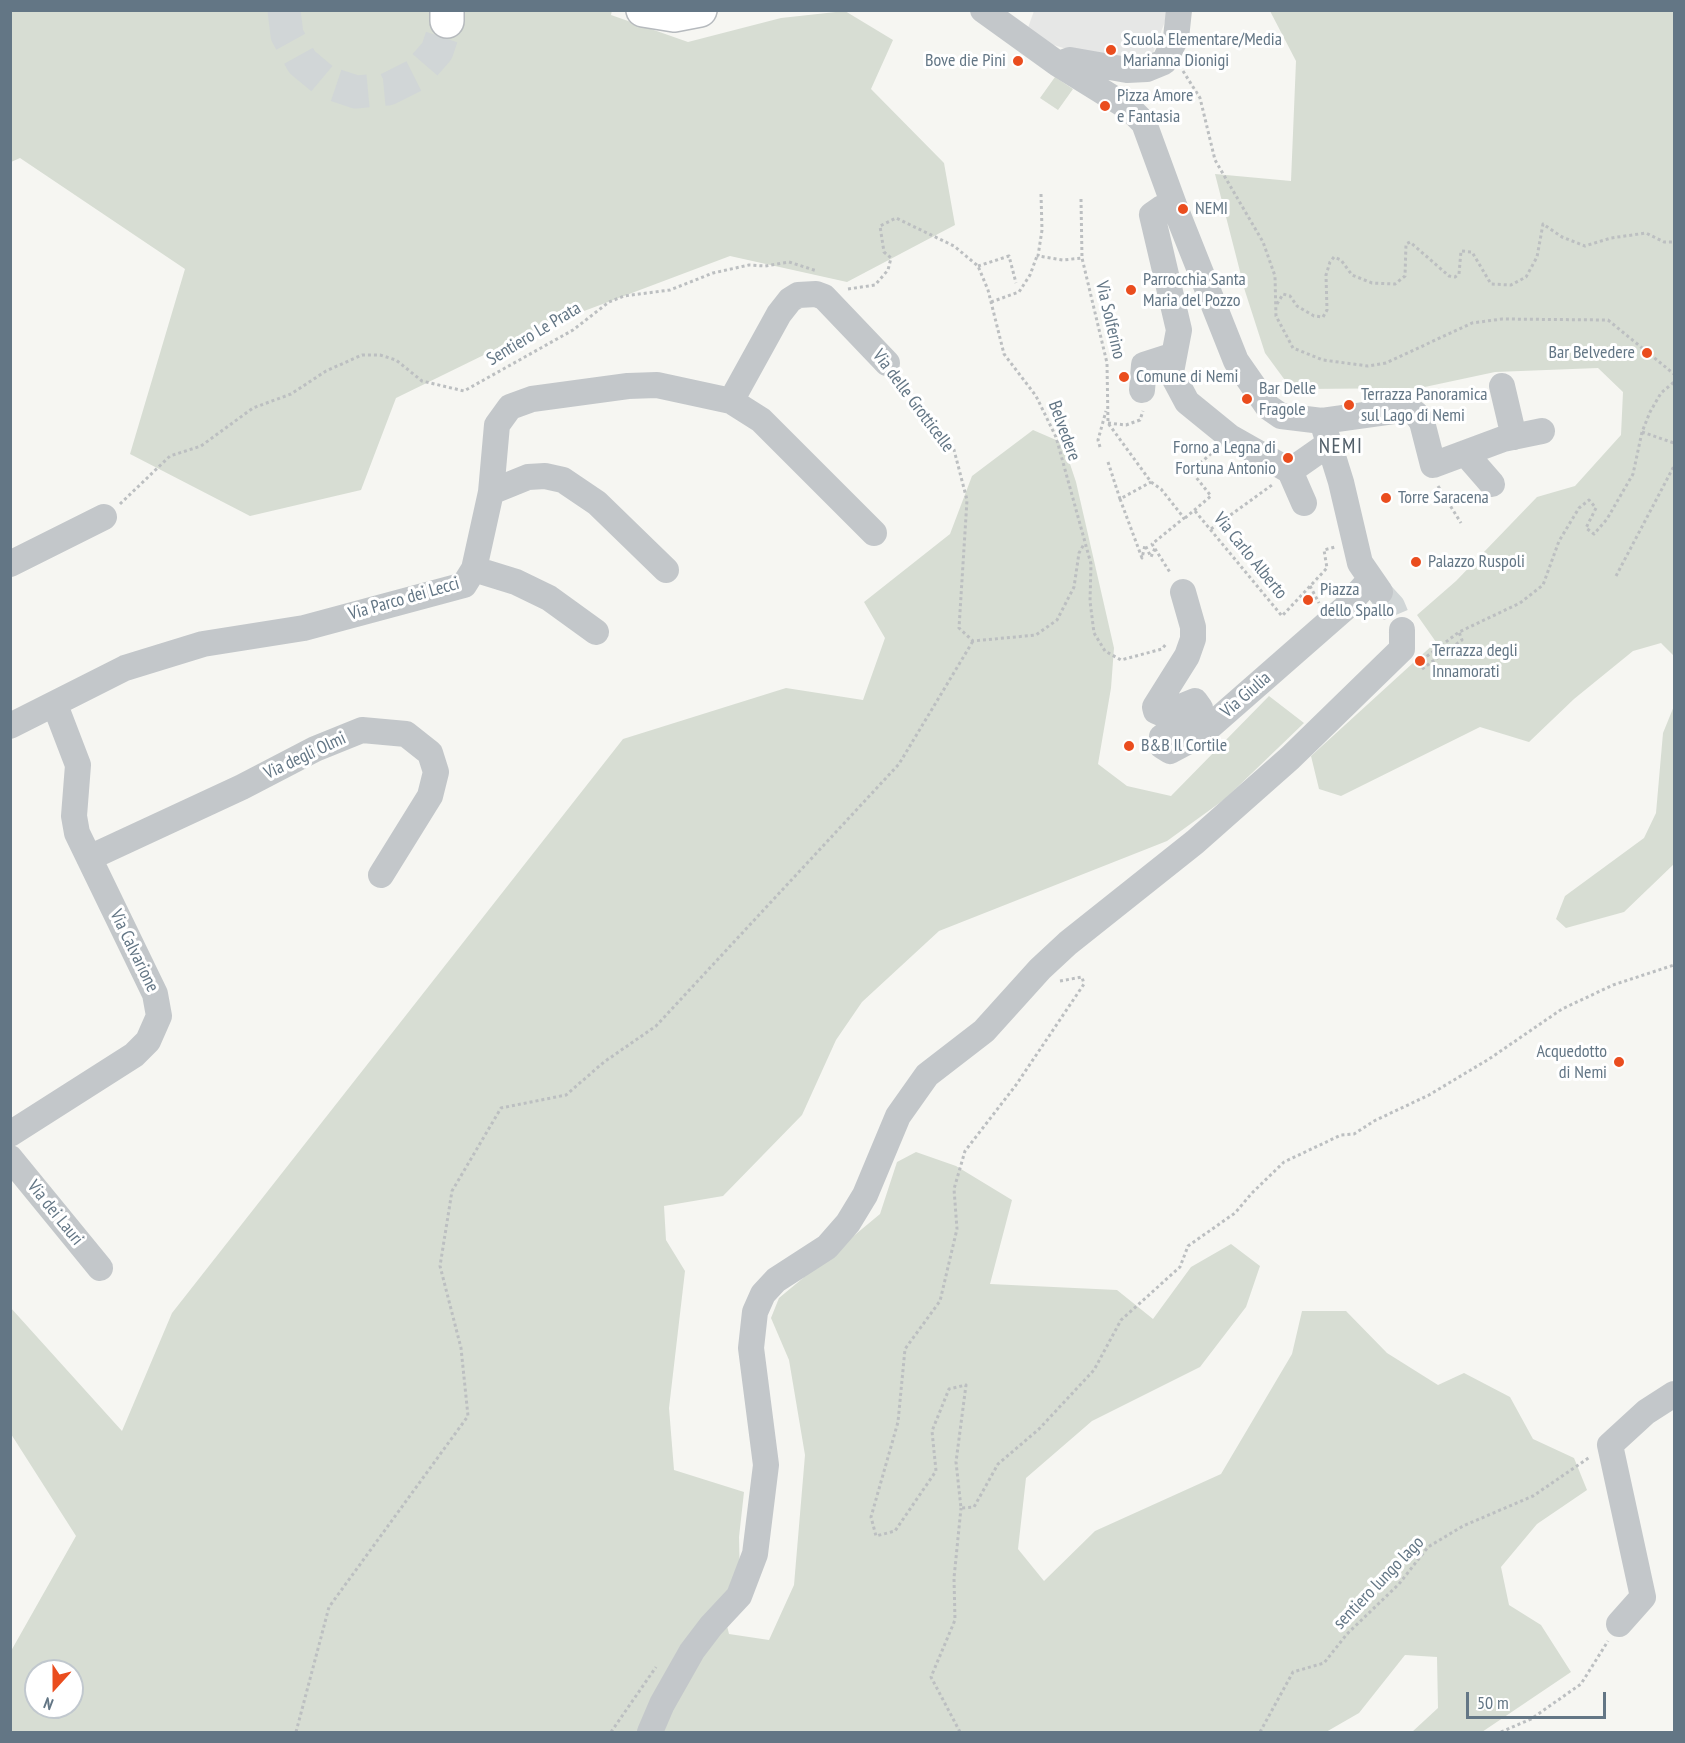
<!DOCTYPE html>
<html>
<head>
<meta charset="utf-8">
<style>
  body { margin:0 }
  #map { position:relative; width:1685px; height:1743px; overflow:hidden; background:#f6f6f2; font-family:"PT Sans Narrow",sans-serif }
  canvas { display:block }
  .frame { position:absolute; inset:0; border:12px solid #637685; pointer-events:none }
  .north { position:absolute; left:24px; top:1659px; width:60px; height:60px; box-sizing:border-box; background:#fff; border:2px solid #c1c8ce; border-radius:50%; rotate:201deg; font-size:16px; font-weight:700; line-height:24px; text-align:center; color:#637685 }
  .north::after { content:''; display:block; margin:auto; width:21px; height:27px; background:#ea4d1e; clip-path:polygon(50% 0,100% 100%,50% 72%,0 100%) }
  .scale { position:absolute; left:1466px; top:1692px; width:140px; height:27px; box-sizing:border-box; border:3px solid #637685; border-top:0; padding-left:8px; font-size:18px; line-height:21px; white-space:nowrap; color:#637685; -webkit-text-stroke:4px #fff; paint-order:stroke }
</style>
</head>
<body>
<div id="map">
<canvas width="1685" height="1743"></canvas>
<div class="frame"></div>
<div class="north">N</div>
<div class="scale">50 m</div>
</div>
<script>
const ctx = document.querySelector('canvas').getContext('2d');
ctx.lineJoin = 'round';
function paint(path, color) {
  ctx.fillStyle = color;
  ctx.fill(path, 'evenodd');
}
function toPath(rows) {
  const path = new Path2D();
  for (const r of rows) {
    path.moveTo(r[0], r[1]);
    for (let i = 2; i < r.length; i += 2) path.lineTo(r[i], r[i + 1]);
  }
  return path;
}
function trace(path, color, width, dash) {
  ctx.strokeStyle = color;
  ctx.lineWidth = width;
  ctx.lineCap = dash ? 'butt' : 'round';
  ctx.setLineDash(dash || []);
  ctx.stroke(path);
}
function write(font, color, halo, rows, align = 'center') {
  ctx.font = font + ' "PT Sans Narrow",sans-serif';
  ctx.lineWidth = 6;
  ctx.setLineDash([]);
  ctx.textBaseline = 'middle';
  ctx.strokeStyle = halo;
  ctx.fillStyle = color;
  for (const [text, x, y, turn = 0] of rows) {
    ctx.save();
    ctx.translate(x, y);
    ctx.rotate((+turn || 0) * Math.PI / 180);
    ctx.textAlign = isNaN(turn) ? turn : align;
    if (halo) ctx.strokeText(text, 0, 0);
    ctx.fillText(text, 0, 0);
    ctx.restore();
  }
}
const built = toPath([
  [1034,11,1169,11,1149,63,1127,68,1025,36]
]);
const green = toPath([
  [612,10,611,15,688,42,781,18,845,11,893,40,871,89,944,163,955,225,847,282,730,256,539,328,396,398,361,490,250,516,130,454,185,269,20,158,11,162,11,11],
  [1270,11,1674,11,1674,656,1661,643,1633,651,1574,699,1529,742,1480,727,1341,796,1319,789,1311,756,1436,642,1417,615,1456,581,1537,497,1575,486,1621,435,1623,392,1598,368,1495,372,1420,388,1304,389,1287,383,1265,353,1245,291,1215,174,1291,181,1296,61],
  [1055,77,1073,89,1058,110,1040,98],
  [1033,430,1063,443,1076,482,1114,648,1111,688,1098,764,1127,786,1171,796,1269,696,1304,723,1225,799,1167,841,939,931,862,1002,836,1040,802,1115,723,1196,664,1206,666,1240,685,1271,669,1408,674,1470,744,1492,739,1537,740,1581,722,1606,729,1634,769,1640,794,1585,805,1455,789,1360,771,1318,779,1298,880,1214,897,1162,916,1152,956,1166,1012,1200,990,1284,1117,1290,1153,1319,1191,1267,1231,1244,1260,1266,1246,1307,1200,1367,1092,1421,1026,1478,1018,1549,1044,1581,1095,1531,1221,1474,1292,1354,1302,1311,1346,1311,1387,1353,1438,1385,1464,1373,1510,1397,1533,1439,1574,1458,1587,1490,1537,1524,1501,1567,1509,1605,1541,1625,1571,1672,1482,1732,1412,1732,1438,1708,1437,1657,1405,1655,1359,1713,1326,1732,11,1732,11,1651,76,1536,11,1434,10,1307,122,1431,172,1313,623,739,786,688,863,700,885,638,864,602,950,534,972,476],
  [36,1671,72,1671,72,1707,36,1707],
  [1674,706,1674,864,1624,912,1566,928,1556,919,1565,896,1644,838,1656,813,1663,733]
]);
const minorTunnel = toPath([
  [1381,594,1392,606,1402,630]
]);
const majorTunnel = toPath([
  [284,10,287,35,302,62,326,82,356,92,388,89,416,75,437,51,447,21]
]);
const path = toPath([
  [1183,71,1200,98,1215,160,1263,242,1275,276,1276,316,1293,348,1323,360,1368,366,1386,363,1472,323,1502,319,1608,320,1674,374],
  [1041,194,1042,230,1038,256,1063,260,1082,258],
  [1081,199,1082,258,1107,363,1108,423,1151,482,1161,489,1184,518,1152,544,1171,574],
  [978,266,1009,256,1016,283],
  [848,289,875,285,888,270,891,258,884,252,880,226,896,218,954,246,978,266,988,290,1004,354,1036,396,1056,437,1091,564,1090,601,1094,633,1105,651,1121,660,1162,649,1166,644],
  [991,302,1019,292,1030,275,1037,256],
  [1277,304,1283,294,1290,296,1297,306,1314,316,1323,317,1327,310,1326,275,1330,262,1334,257,1341,260,1352,275,1372,283,1395,284,1405,276,1406,244,1410,242,1449,276,1455,277,1459,274,1461,251,1472,252,1491,284,1511,285,1526,277,1537,257,1543,224,1562,237,1585,246,1611,238,1646,233,1664,242,1674,242],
  [899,378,953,446,967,500,959,628,973,641,1036,635,1057,620,1074,587,1079,553,1084,544],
  [1108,423,1126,425,1140,420,1143,411],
  [1642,432,1674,443],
  [1100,447,1098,440,1106,411],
  [1108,462,1120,499,1151,482],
  [1438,486,1461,523],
  [1120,499,1142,558,1145,545,1151,557,1155,548],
  [120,504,170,456,201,446,253,408,291,394,326,371,362,355,380,355,396,360,422,381,464,391,573,330,609,302,624,296,670,290,713,273,749,265,765,266,789,262,817,271],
  [1195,511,1282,616,1327,568,1324,550,1335,547],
  [1185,518,1211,496,1191,471,1213,452],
  [1211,529,1272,485],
  [1616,576,1674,466],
  [1310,586,1319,603],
  [1422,660,1459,632,1520,603,1543,585,1559,541,1579,508,1589,500,1596,508,1586,528,1594,534,1607,519,1633,474,1642,432,1650,412,1661,393,1674,382],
  [1422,669,1462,640,1459,632],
  [1060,981,1082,977,1084,984,1016,1085,965,1151,954,1189,957,1229,940,1301,905,1349,898,1422,871,1517,876,1536,895,1531,936,1471,932,1431,949,1389,966,1385,956,1462,961,1508,974,1507,998,1464,1039,1429,1094,1370,1121,1320,1180,1267,1188,1246,1235,1213,1252,1193,1284,1162,1341,1135,1354,1134,1374,1121,1429,1095,1489,1059,1562,1009,1613,985,1674,965],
  [296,1732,329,1607,468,1416,461,1348,440,1266,452,1191,501,1108,566,1095,604,1062,656,1026,899,764,973,641],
  [611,1732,656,1667],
  [960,1732,931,1677,955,1620,954,1578,961,1508],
  [1260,1732,1293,1672,1324,1663,1347,1634,1399,1584,1428,1547,1463,1526,1533,1496,1590,1457],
  [1501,1732,1531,1719,1581,1684,1608,1641]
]);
const minor = toPath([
  [983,10,1058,64,1129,108,1144,123,1174,205,1236,361,1268,407,1281,416,1322,421,1408,409,1416,414,1422,422,1433,465,1503,439,1542,431],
  [1059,64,1070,60,1127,70,1147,69,1164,62,1176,38,1179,10],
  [1174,205,1162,208,1152,215,1179,330,1171,372,1187,402,1230,437,1290,471],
  [1502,386,1514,437],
  [1142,390,1144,365,1172,356],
  [731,401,779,314,790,300,798,295,816,294,824,297,887,363],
  [1322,421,1341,482,1360,563,1380,592],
  [1465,453,1492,484],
  [1290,471,1330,443],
  [1290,471,1304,503],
  [491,492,528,477,545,476,563,480,597,503,666,570],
  [10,564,104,517],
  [474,569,516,582,549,598,596,632],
  [1183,592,1193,627,1193,639,1187,656,1155,707,1156,711,1163,714,1195,701,1200,708,1196,715,1162,737,1162,746,1170,751,1200,735,1345,608,1369,581],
  [10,726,125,668,203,644,304,628,464,585,474,569,491,492,497,425,510,407,532,399,628,386,657,385,731,401,761,420,874,533],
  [89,858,242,787,315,749,362,730,406,734,430,753,436,772,430,796,381,875],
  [10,1134,134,1055,148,1041,159,1016,155,994,77,833,74,816,78,765,55,705],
  [10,1158,100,1268],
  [1619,1624,1643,1597,1610,1445,1646,1412,1674,1394],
  [650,1732,662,1704,692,1651,711,1626,739,1596,755,1554,766,1465,751,1348,755,1312,763,1294,776,1280,827,1247,848,1223,865,1195,898,1116,927,1075,984,1031,1040,969,1068,943,1195,842,1290,758,1402,649,1402,630]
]);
const major = toPath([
  [643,10,674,15,700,10],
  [447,21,447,10]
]);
const markers = [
  [1111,50,6,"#ea4d1e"],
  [1018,61,6,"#ea4d1e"],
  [1105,106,6,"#ea4d1e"],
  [1183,209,6,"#ea4d1e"],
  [1131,290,6,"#ea4d1e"],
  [1647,353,6,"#ea4d1e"],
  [1124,377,6,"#ea4d1e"],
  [1247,399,6,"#ea4d1e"],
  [1349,405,6,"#ea4d1e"],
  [1288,458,6,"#ea4d1e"],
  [1386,498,6,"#ea4d1e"],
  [1416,562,6,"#ea4d1e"],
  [1308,600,6,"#ea4d1e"],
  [1420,661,6,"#ea4d1e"],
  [1129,746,6,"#ea4d1e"],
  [1619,1062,6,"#ea4d1e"]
];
const poiNames = [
  ["Scuola Elementare/Media",1123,40],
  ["Marianna Dionigi",1123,61],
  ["Bove die Pini",1006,61,"right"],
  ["Pizza Amore",1117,96],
  ["e Fantasia",1117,117],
  ["NEMI",1195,209],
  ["Parrocchia Santa",1143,280],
  ["Maria del Pozzo",1143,301],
  ["Bar Belvedere",1635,353,"right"],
  ["Comune di Nemi",1136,377],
  ["Bar Delle",1259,389],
  ["Fragole",1259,410],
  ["Terrazza Panoramica",1361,395],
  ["sul Lago di Nemi",1361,416],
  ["Forno a Legna di",1276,448,"right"],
  ["Fortuna Antonio",1276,469,"right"],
  ["Torre Saracena",1398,498],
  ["Palazzo Ruspoli",1428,562],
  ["Piazza",1320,590],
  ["dello Spallo",1320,611],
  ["Terrazza degli",1432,651],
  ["Innamorati",1432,672],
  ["B&B Il Cortile",1141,746],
  ["Acquedotto",1607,1052,"right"],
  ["di Nemi",1607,1073,"right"]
];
const streetNames = [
  ["Via Solferino",1110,320,77],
  ["Sentiero Le Prata",534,334,-31],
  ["Via delle Grotticelle",913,401,53],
  ["Belvedere",1064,431,70],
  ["Via Carlo Alberto",1250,556,51],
  ["Via Parco dei Lecci",404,599,-16],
  ["Via Giulia",1246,695,-41],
  ["Via degli Olmi",305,756,-25],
  ["Via Calvarione",134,951,64],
  ["Via dei Lauri",55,1213,51],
  ["sentiero lungo lago",1379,1583,-46]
];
const quarterNames = [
  ["NEMI",1341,447]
];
paint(built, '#e6e7e6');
paint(green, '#d7ddd3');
trace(minorTunnel, '#d1d6d7', 26, [26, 13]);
trace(majorTunnel, '#d1d6d7', 33, [33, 16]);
trace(major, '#b6babe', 36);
trace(path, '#bcbfc1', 3, [3, 3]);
trace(minor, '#c3c7ca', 26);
trace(major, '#fff', 33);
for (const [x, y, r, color] of markers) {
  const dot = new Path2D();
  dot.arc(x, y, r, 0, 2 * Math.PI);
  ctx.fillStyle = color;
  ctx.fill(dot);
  trace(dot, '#fff', 2);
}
write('18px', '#637685', '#fff', poiNames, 'left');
write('18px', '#637685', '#fff', streetNames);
ctx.letterSpacing = '1.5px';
write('21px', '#525f69', '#fff', quarterNames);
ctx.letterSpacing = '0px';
</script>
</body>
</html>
